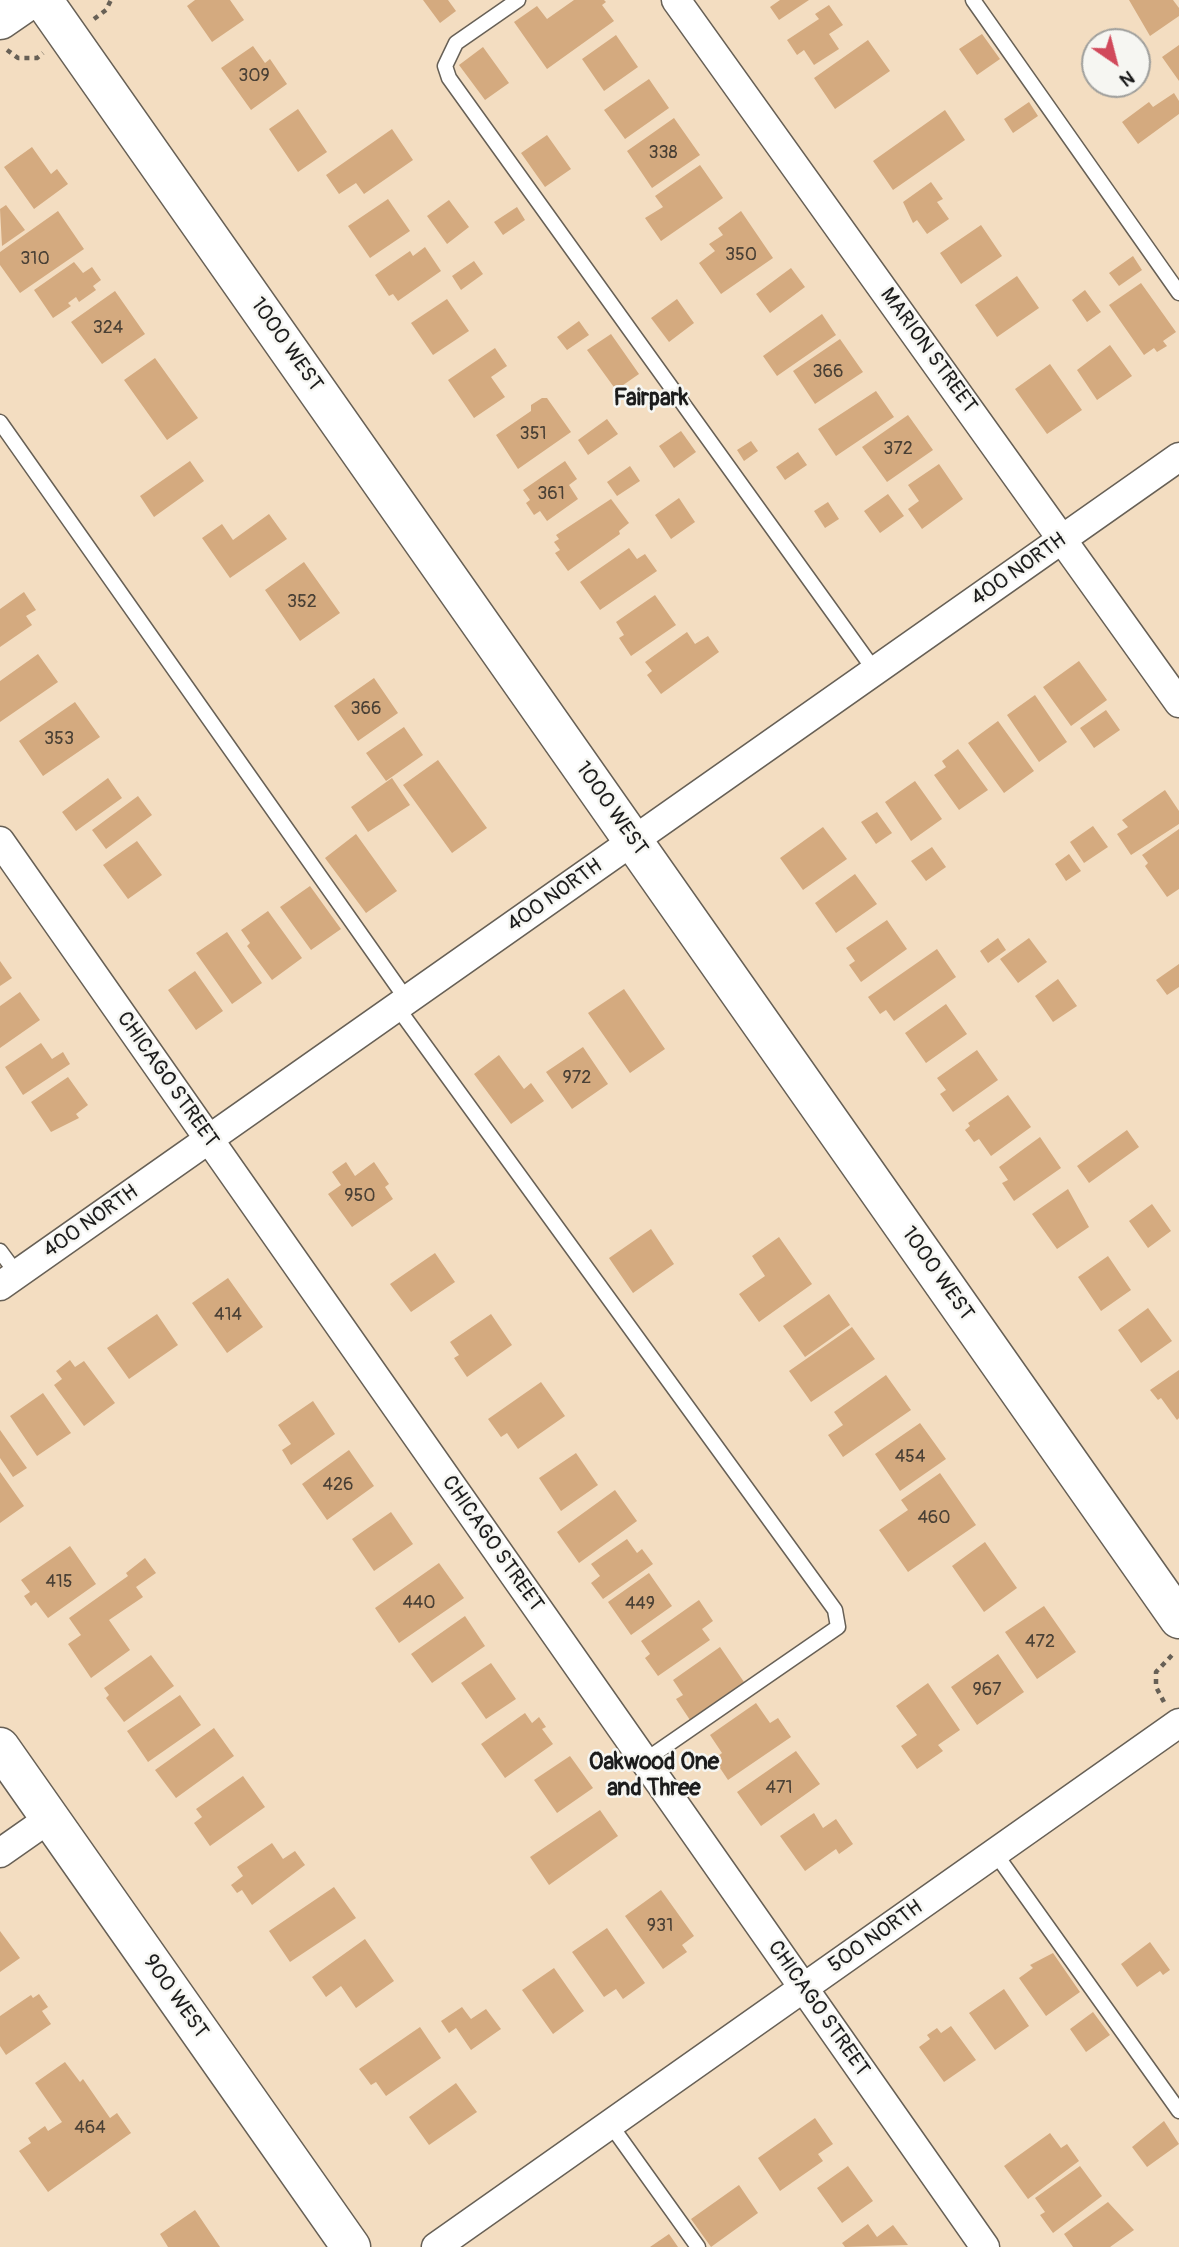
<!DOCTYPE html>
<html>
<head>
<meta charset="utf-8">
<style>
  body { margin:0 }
  #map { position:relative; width:1179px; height:2247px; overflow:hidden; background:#f3ddc1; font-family:Pangolin,sans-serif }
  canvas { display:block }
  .north { position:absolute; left:1081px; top:28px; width:70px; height:70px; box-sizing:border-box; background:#f6f6f2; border:2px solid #9f9f9c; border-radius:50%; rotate:145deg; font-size:19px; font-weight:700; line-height:28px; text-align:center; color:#1c1c1c }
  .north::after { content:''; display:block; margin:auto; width:24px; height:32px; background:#d1495b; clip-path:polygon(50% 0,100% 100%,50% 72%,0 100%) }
</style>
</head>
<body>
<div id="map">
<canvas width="1179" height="2247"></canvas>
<div class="north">N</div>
</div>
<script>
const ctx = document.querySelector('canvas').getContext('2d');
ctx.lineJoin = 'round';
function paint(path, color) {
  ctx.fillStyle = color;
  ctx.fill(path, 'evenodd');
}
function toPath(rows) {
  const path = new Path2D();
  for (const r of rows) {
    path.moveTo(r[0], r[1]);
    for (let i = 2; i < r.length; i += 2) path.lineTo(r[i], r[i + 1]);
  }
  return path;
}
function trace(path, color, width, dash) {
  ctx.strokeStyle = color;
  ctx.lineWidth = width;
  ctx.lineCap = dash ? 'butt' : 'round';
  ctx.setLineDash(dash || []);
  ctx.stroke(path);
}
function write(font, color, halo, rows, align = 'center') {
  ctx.font = font + ' Pangolin,sans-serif';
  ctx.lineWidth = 5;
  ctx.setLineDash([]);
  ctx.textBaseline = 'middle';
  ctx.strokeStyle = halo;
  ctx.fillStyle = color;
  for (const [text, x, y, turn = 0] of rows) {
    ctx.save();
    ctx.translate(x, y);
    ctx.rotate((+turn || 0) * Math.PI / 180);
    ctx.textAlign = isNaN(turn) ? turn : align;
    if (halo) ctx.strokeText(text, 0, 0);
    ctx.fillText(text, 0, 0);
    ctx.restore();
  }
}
const building = toPath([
  [195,0,230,0,244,20,212,42,187,6],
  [423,0,448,0,456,11,440,23],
  [574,0,604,0,606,2,602,5,614,21,547,69,514,22,537,6,547,19],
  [780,0,809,0,779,20,770,7],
  [1129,0,1173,0,1179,8,1179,16,1150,36],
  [829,5,843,25,829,34,839,49,814,65,804,50,797,55,787,40,819,19,815,14],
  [982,34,1000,59,977,75,959,49],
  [616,35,638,67,604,91,582,59],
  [868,40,890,71,835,109,814,78],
  [1179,45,1179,81,1162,57],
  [253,46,265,63,270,59,287,84,251,110,221,68],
  [483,47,509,83,485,100,459,65],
  [649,79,669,108,625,139,604,110],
  [1174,93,1179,101,1179,114,1138,144,1122,122,1149,102,1153,107],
  [1029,102,1038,116,1013,133,1004,119],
  [298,109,327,152,298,172,269,129],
  [945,110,965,140,893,190,873,161],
  [674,118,700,155,652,188,627,151],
  [392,129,413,160,364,194,356,183,339,194,326,175],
  [547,135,571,169,545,187,521,153],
  [32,147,51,174,57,169,68,184,34,209,4,167],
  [700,165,723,198,661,241,645,218,663,207,655,196],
  [931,182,943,199,937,202,949,219,927,234,917,220,913,223,903,202],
  [388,199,410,231,370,258,348,226],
  [449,200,469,227,447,244,427,216],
  [6,205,25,230,2,246,0,209],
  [517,207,525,220,503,235,494,222],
  [58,211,84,249,20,293,0,265,0,252],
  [741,211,773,258,721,294,699,263,715,251,709,244,723,235,718,228],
  [981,225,1002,256,961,284,940,253],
  [425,247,441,271,398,301,393,294,389,296,375,275,410,251,413,256],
  [1133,256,1142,270,1119,286,1109,273],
  [474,261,483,274,461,290,452,276],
  [74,262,83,273,92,267,101,280,93,286,96,290,79,302,76,297,68,303,71,306,53,318,34,290],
  [791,268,805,287,770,313,756,294],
  [1017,276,1039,308,997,337,975,305],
  [1141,283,1176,332,1163,341,1167,346,1157,352,1154,348,1144,355,1109,305],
  [1085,290,1101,312,1087,322,1072,300],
  [115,291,145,334,102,364,71,322],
  [447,299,469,331,433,355,411,323],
  [677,299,694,323,669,342,651,318],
  [822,314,836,335,777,376,763,356],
  [579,321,589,335,567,350,557,337],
  [611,334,639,374,616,390,587,350],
  [840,339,863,372,815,404,793,371],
  [1110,345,1132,376,1097,400,1077,370],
  [495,348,507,366,491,377,505,397,474,418,448,380],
  [155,358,198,418,167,440,124,380],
  [1050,364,1082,410,1047,434,1015,389],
  [876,391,894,417,836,456,818,429],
  [542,398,547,398,571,432,518,469,496,435,531,411,531,405],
  [908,415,933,450,887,482,862,447],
  [607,419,618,434,588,455,578,440],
  [681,431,696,452,674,468,659,446],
  [751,441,758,451,744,461,737,450],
  [798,452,807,465,785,480,776,467],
  [190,461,204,481,154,517,140,496],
  [565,461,577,479,569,485,578,499,547,521,540,511,534,515,526,503,530,500,523,490],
  [939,464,963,499,922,529,908,509,919,501,908,485],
  [630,466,640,481,617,496,607,482],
  [888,494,904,516,880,533,864,511],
  [679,498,695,522,671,539,655,515],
  [611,499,629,523,619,531,620,534,568,571,555,553,560,550,554,542,559,539,556,535],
  [828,502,839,519,825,528,814,511],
  [269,514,287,539,230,578,202,538,222,524,233,540],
  [629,548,637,559,645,554,657,571,600,610,580,582],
  [304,562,340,613,300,641,265,590],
  [24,592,36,610,26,616,32,625,0,647,0,609],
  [655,595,676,625,631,656,619,638,624,635,616,622],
  [687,632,695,644,708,636,719,652,661,694,647,675,652,671,645,662],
  [38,654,58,682,0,722,0,681],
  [1079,661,1107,700,1071,726,1043,687],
  [374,678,398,713,358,741,334,706],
  [1035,695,1067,742,1039,762,1007,715],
  [75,702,100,737,43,776,19,741],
  [1106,710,1120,730,1094,748,1080,728],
  [998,721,1034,771,1004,793,968,743],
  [404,727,423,755,386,781,366,753],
  [958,749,988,790,959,810,934,775,946,767,942,761],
  [438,760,487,828,452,853,403,785],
  [108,778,122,798,76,831,62,812],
  [392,778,410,805,368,832,351,807],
  [915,781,942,819,911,841,885,802],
  [1165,790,1179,811,1179,824,1131,855,1117,834,1128,827,1122,820],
  [138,796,152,815,106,849,92,830],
  [877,812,892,833,876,844,861,822],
  [1093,826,1108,847,1084,863,1070,842],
  [823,827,847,859,803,890,780,858],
  [1179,829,1179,889,1167,897,1145,866,1148,863,1142,855],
  [356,834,397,891,366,913,325,858],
  [137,841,162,875,128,899,103,865],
  [932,847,946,867,926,881,911,861],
  [1069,854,1081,871,1066,881,1055,864],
  [855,874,877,904,836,933,815,903],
  [310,886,341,929,311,950,280,907],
  [268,911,302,958,272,980,247,946,250,943,241,930],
  [887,920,907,949,861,982,849,965,855,961,846,948],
  [227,932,262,983,232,1004,196,953],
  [998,938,1006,950,988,963,980,951],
  [1029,938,1047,962,1018,983,1000,959],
  [937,949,956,977,894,1021,886,1010,880,1014,868,997],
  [0,961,12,978,0,986],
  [1179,964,1179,987,1167,995,1156,980],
  [195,971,223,1011,196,1030,168,990],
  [1058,979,1077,1006,1053,1022,1035,996],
  [624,989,665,1049,630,1073,588,1013],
  [20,992,40,1020,0,1048,0,1006],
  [946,1004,967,1034,926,1063,905,1033],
  [41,1043,52,1059,63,1052,70,1064,23,1095,5,1067],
  [583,1047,608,1084,572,1109,546,1072],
  [977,1050,998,1080,953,1112,940,1094,946,1090,937,1078],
  [499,1055,524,1089,531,1083,544,1101,511,1124,474,1074],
  [68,1077,88,1105,76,1114,79,1118,51,1132,31,1102],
  [1008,1095,1031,1127,991,1156,979,1139,974,1142,965,1130,970,1126,968,1123],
  [1127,1130,1139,1147,1089,1183,1077,1166],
  [1040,1137,1061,1168,1014,1201,1002,1183,1008,1180,999,1167],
  [346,1162,355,1176,374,1162,389,1184,385,1187,393,1199,352,1227,328,1194,341,1185,332,1172],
  [1068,1189,1089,1227,1057,1249,1032,1214],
  [1152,1204,1171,1231,1148,1248,1129,1221],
  [651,1229,674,1264,633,1293,609,1258],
  [779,1237,812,1284,759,1322,739,1294,765,1276,752,1256],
  [435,1253,455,1282,411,1312,390,1284],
  [1108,1256,1131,1290,1101,1311,1078,1277],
  [228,1278,263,1327,227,1353,192,1303],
  [829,1294,850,1325,805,1357,783,1326],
  [1148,1308,1172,1341,1141,1363,1118,1330],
  [157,1314,178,1345,129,1379,107,1348],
  [491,1314,512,1345,467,1377,454,1358,459,1355,450,1342],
  [852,1327,875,1359,811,1402,789,1371],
  [70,1360,75,1367,84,1361,115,1403,84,1426,54,1385,62,1379,56,1371],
  [1179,1370,1179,1418,1177,1420,1161,1398,1158,1400,1150,1390],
  [886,1375,911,1410,843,1457,828,1435,843,1425,834,1412],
  [541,1382,565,1416,518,1449,507,1433,501,1437,488,1419],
  [43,1393,71,1433,37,1456,10,1416],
  [313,1401,335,1434,291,1465,282,1450,291,1444,278,1425],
  [920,1423,946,1459,900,1491,875,1454],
  [0,1430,27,1468,13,1477,0,1458],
  [349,1450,374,1486,327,1520,302,1484],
  [576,1453,598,1485,561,1511,539,1478],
  [0,1472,24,1506,0,1523],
  [940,1473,976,1525,908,1572,879,1530,908,1510,901,1500],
  [615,1490,637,1521,579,1563,557,1532],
  [391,1512,413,1544,374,1571,352,1539],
  [627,1539,637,1553,642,1549,653,1564,603,1599,591,1583,600,1576,591,1564],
  [985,1542,1017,1588,984,1612,952,1566],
  [70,1546,96,1584,48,1618,36,1602,31,1606,24,1596,30,1592,21,1580],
  [145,1558,156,1573,136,1587,143,1597,109,1620,130,1650,91,1678,68,1644,81,1635,69,1618,128,1576,126,1573],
  [439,1563,464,1598,399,1643,375,1608],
  [649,1573,672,1606,631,1635,608,1602],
  [699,1600,713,1621,702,1629,710,1640,658,1676,645,1658,650,1654,641,1641],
  [1044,1606,1076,1652,1037,1679,1005,1632],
  [465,1616,485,1646,432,1683,411,1654],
  [720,1647,744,1682,690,1720,676,1699,683,1695,673,1680],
  [998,1654,1024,1692,977,1725,951,1687],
  [151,1655,174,1686,124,1722,106,1698,109,1695,104,1688],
  [491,1663,516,1699,486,1719,461,1683],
  [928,1683,960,1730,938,1745,943,1751,917,1769,901,1746,917,1735,896,1706],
  [180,1695,201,1725,148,1762,127,1731],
  [756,1703,770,1723,778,1718,791,1737,728,1780,714,1759,722,1753,710,1735],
  [525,1713,532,1723,539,1717,546,1727,542,1729,553,1744,505,1778,481,1744],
  [214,1728,234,1756,176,1798,155,1770],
  [796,1751,820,1784,761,1826,737,1792],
  [570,1756,593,1788,557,1813,534,1780],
  [243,1776,265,1807,210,1846,194,1823,202,1817,196,1809],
  [600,1810,618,1836,549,1885,530,1857],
  [814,1813,823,1828,836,1819,853,1844,839,1854,836,1849,805,1871,780,1836],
  [272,1843,283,1859,295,1851,305,1865,252,1905,242,1890,237,1893,231,1885,243,1876,237,1867],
  [334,1887,356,1918,290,1962,269,1931],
  [661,1890,694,1936,682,1945,687,1952,663,1969,625,1916],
  [607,1928,645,1983,623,1999,616,1989,604,1997,572,1952],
  [0,1931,20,1958,0,1972],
  [365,1939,394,1981,356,2008,341,1986,326,1997,312,1977],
  [1150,1942,1170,1970,1163,1975,1160,1971,1137,1987,1121,1964],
  [1053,1953,1080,1992,1046,2016,1019,1978,1033,1968,1030,1965],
  [554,1968,584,2011,553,2034,522,1990],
  [1004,1989,1029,2026,995,2050,969,2013],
  [39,1994,48,2007,42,2011,51,2024,6,2055,0,2046,0,2016,31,1995,33,1998],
  [462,2007,471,2019,486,2009,501,2029,471,2050,456,2028,449,2033,441,2021],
  [1093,2012,1110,2035,1086,2052,1070,2029],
  [951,2026,976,2060,944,2082,919,2047,930,2039,927,2035,937,2028,941,2033],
  [420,2027,441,2058,386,2096,376,2082,371,2085,359,2069],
  [65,2062,80,2082,83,2079,110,2118,117,2113,131,2133,48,2192,19,2151,31,2143,28,2138,45,2126,48,2131,62,2122,35,2083],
  [456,2083,477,2112,429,2145,409,2117],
  [815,2118,833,2144,818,2154,823,2161,780,2191,758,2158],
  [1164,2121,1179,2144,1147,2167,1132,2147],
  [1050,2133,1061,2148,1067,2144,1079,2161,1028,2199,1004,2166],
  [848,2166,873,2201,842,2223,817,2188],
  [1080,2166,1102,2196,1053,2233,1040,2215,1045,2212,1035,2198],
  [739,2185,758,2213,711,2247,691,2219],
  [1108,2202,1134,2230,1110,2247,1073,2247,1064,2234],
  [195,2210,220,2247,168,2247,160,2234],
  [868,2224,877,2237,893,2225,908,2245,845,2247,842,2243],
  [669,2234,678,2247,650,2247]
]);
const path = toPath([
  [94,19,106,10,111,0],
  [7,50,18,58,37,58,43,53],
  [1164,1702,1156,1687,1156,1672,1175,1652]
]);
const lane = toPath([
  [518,0,456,43,445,66,449,78,875,671],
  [973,0,1179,293],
  [0,422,407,1000],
  [397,1007,835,1610,838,1627,644,1761],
  [0,1251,17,1274],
  [995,1853,1179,2111],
  [610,2124,698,2247]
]);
const street = toPath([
  [676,0,1179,703],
  [0,841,985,2247],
  [0,1286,1179,457],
  [0,1853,50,1818],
  [436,2247,1179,1723]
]);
const secondary = toPath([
  [43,0,1179,1619],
  [0,20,29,0],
  [0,1747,351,2247]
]);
const numberNames = [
  ["309",254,76],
  ["338",663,153],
  ["350",741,255],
  ["310",35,259],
  ["324",108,328],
  ["366",828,372],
  ["351",533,434],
  ["372",898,449],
  ["361",551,494],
  ["352",302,602],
  ["366",366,709],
  ["353",59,739],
  ["972",577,1078],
  ["950",360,1196],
  ["414",228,1315],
  ["454",910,1457],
  ["426",338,1485],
  ["460",934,1518],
  ["415",59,1582],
  ["440",419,1603],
  ["449",640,1604],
  ["472",1040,1642],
  ["967",987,1690],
  ["471",779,1788],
  ["931",660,1926],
  ["464",90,2128]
];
const streetNames = [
  ["1000 WEST",286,345,55],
  ["MARION STREET",928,351,54],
  ["400 NORTH",1019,570,-35],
  ["1000 WEST",611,809,55],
  ["400 NORTH",555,896,-35],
  ["CHICAGO STREET",167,1080,55],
  ["400 NORTH",91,1222,-35],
  ["1000 WEST",937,1274,55],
  ["CHICAGO STREET",492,1544,55],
  ["500 NORTH",876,1937,-35],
  ["900 WEST",175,1997,55],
  ["CHICAGO STREET",818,2009,55]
];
const neighbourhoodNames = [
  ["Fairpark",651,399],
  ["Oakwood One",654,1763],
  ["and Three",654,1789]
];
paint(building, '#d4aa7f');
trace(lane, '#676056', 17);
trace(street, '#676056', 31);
trace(secondary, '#676056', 41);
trace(path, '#676056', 4.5, [5, 5]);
trace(lane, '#fff', 14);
trace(street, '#fff', 28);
trace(secondary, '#fff', 38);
write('18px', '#4a4035', null, numberNames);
write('21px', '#1c1c1c', '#f6f6f2', streetNames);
write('bold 23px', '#1c1c1c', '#f6f6f2', neighbourhoodNames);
</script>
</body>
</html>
